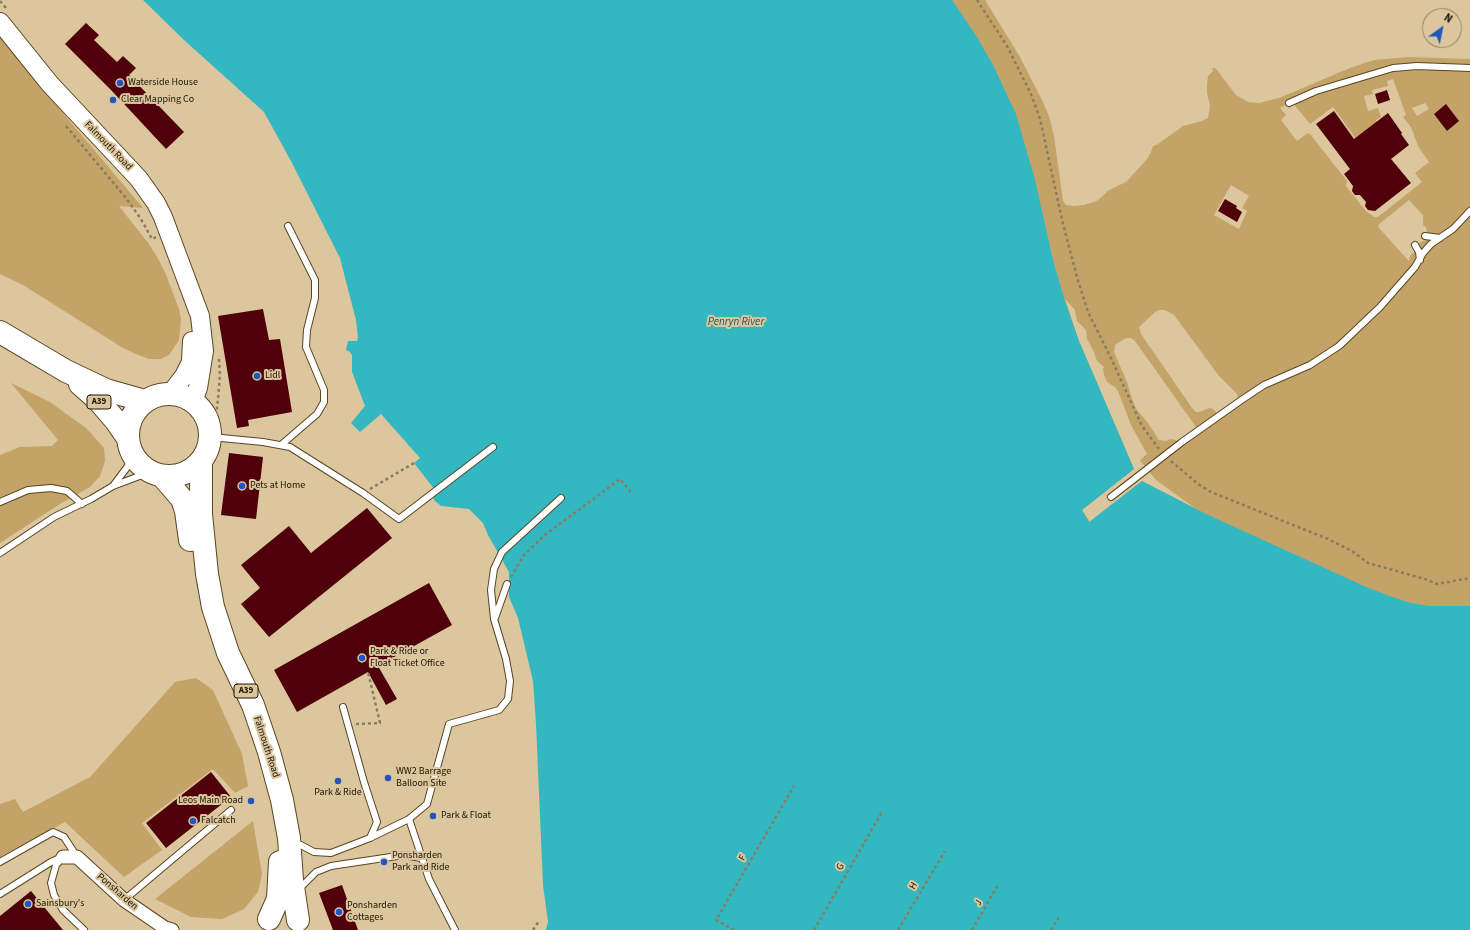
<!DOCTYPE html>
<html>
<head>
<meta charset="utf-8">
<style>
  body { margin:0 }
  #map { position:relative; width:1470px; height:930px; overflow:hidden; background:#dcc69d; font-family:"Source Sans 3",sans-serif }
  canvas { display:block }
  .north { position:absolute; left:1422px; top:8px; width:40px; height:40px; box-sizing:border-box; background:#dcc69d; border:1px solid #908061; border-radius:50%; rotate:33deg; font-size:11px; font-weight:700; line-height:16px; text-align:center; color:#1e1607 }
  .north::after { content:''; display:block; margin:auto; width:14px; height:18px; background:#2155c2; clip-path:polygon(50% 0,100% 100%,50% 72%,0 100%) }
</style>
</head>
<body>
<div id="map">
<canvas width="1470" height="930"></canvas>
<div class="north">N</div>
</div>
<script>
const ctx = document.querySelector('canvas').getContext('2d');
ctx.lineJoin = 'round';
function paint(path, color) {
  ctx.fillStyle = color;
  ctx.fill(path, 'evenodd');
}
function toPath(rows) {
  const path = new Path2D();
  for (const r of rows) {
    if (r.length === 3) {
      path.moveTo(r[0] + r[2], r[1]);
      path.arc(r[0], r[1], r[2], 0, 2 * Math.PI);
      continue;
    }
    path.moveTo(r[0], r[1]);
    for (let i = 2; i < r.length; i += 2) path.lineTo(r[i], r[i + 1]);
  }
  return path;
}
function trace(path, color, width, dash) {
  ctx.strokeStyle = color;
  ctx.lineWidth = width;
  ctx.lineCap = dash ? 'butt' : 'round';
  ctx.setLineDash(dash || []);
  ctx.stroke(path);
}
function write(font, color, halo, rows, align = 'center') {
  ctx.font = font + ' "Source Sans 3",sans-serif';
  ctx.lineWidth = 4;
  ctx.setLineDash([]);
  ctx.textBaseline = 'middle';
  ctx.strokeStyle = halo;
  ctx.fillStyle = color;
  for (const [text, x, y, turn = 0] of rows) {
    ctx.save();
    ctx.translate(x, y);
    ctx.rotate((+turn || 0) * Math.PI / 180);
    ctx.textAlign = isNaN(turn) ? turn : align;
    if (halo) ctx.strokeText(text, 0, 0);
    ctx.fillText(text, 0, 0);
    ctx.restore();
  }
}
const green = toPath([
  [428,0,985,0,1020,57,1042,100,1049,116,1054,136,1063,201,1066,205,1074,206,1084,205,1097,201,1109,190,1126,182,1147,159,1151,152,1153,146,1158,144,1183,126,1202,121,1208,118,1210,106,1207,93,1207,84,1208,76,1213,71,1212,68,1215,68,1217,70,1236,95,1248,102,1259,103,1279,98,1350,68,1374,60,1409,57,1470,59,1470,724,1164,608],
  [1393,79,1406,115,1403,117,1411,127,1418,146,1429,162,1415,173,1422,182,1378,217,1374,217,1366,211,1346,186,1347,181,1310,134,1308,133,1297,141,1281,120,1286,115,1280,108,1292,102,1310,124,1333,107,1362,147,1384,130,1376,120,1381,117,1378,108,1368,111,1364,96,1373,94,1372,90,1388,86,1387,81],
  [1425,103,1429,109,1417,116,1412,108],
  [1231,185,1249,196,1242,208,1247,211,1239,229,1214,215],
  [1409,200,1423,215,1423,225,1426,227,1428,239,1417,244,1415,251,1410,256,1409,261,1379,228,1378,225],
  [1065,299,1075,310,1077,321,1086,330,1087,339,1094,352,1097,361,1104,367,1103,370,1105,378,1107,382,1115,387,1118,391,1131,425,1147,454,1140,460,1142,463,1156,480,1196,509,1142,481,1090,522,1082,510,1134,469,1079,341],
  [1160,310,1165,310,1174,315,1219,376,1237,394,1238,399,1218,415,1213,409,1210,408,1199,412,1196,412,1192,408,1141,334,1139,327,1155,312],
  [1126,338,1131,338,1135,341,1196,427,1197,429,1182,442,1171,439,1166,441,1159,440,1148,423,1136,409,1132,399,1127,382,1114,352,1115,345],
  [0,38,143,208,119,206,149,244,157,257,165,272,179,309,181,319,179,340,169,355,161,359,149,359,136,354,123,348,23,285,0,274],
  [11,383,50,402,86,428,104,448,105,461,100,476,90,487,60,504,0,543,0,455,20,447,52,446,58,440],
  [196,678,213,690,242,754,248,786,235,793,213,769,142,823,162,850,124,877,65,822,0,858,0,804,15,799,23,812,90,777,175,682],
  [253,821,262,874,258,892,244,909,222,919,191,917,155,899]
]);
const water = toPath([
  [143,0,952,0,977,37,993,65,1016,114,1035,180,1053,260,1064,298,1079,341,1134,469,1082,510,1089,522,1142,481,1204,513,1364,586,1392,597,1411,603,1429,606,1470,606,1470,930,546,930,548,922,543,885,536,724,533,681,518,618,509,597,509,572,488,535,483,523,469,509,441,506,434,500,432,493,435,490,414,463,420,458,381,414,360,432,351,423,365,406,352,372,352,355,350,352,346,350,348,341,357,341,358,338,356,320,340,258,291,161,264,112,184,40]
]);
const building = toPath([
  [86,23,99,35,94,40,117,62,123,56,136,68,129,75,184,132,166,149,112,91,65,44],
  [1387,90,1390,100,1378,104,1375,94],
  [1446,104,1459,121,1447,131,1434,114],
  [1334,111,1354,139,1388,113,1402,133,1401,134,1409,145,1391,159,1411,183,1375,211,1368,210,1365,206,1366,202,1360,195,1355,195,1352,191,1353,186,1344,174,1350,169,1316,124],
  [1225,199,1237,206,1236,208,1242,212,1237,222,1218,211],
  [263,309,269,340,280,339,292,412,248,420,249,426,237,428,218,316],
  [229,453,263,457,256,519,221,515],
  [367,508,392,538,269,637,241,604,260,588,241,565,289,526,311,553],
  [429,583,452,625,378,666,397,699,386,705,368,672,297,712,274,670],
  [211,772,231,797,166,848,146,823],
  [342,885,358,930,333,930,319,893],
  [31,891,63,930,0,930,0,916]
]);
const path = toPath([
  [977,0,1007,46,1031,94,1040,119,1063,224,1077,277,1088,312,1109,354,1142,426,1159,449],
  [0,1,6,8],
  [66,126,126,198,141,219,152,239,156,237],
  [210,426,216,416,218,399,220,375,219,359],
  [1171,461,1198,484,1211,492,1328,539,1352,551,1368,563,1425,579,1437,584,1470,578],
  [370,489,414,463],
  [511,577,524,555,545,535,620,479,632,494],
  [356,724,380,723,368,672],
  [533,930,539,921],
  [734,930,716,920,794,786],
  [814,930,882,812],
  [898,930,945,851],
  [972,930,999,883],
  [1051,930,1059,917]
]);
const lane = toPath([
  [1289,103,1316,91,1393,68,1417,66,1470,68],
  [1425,236,1440,238],
  [1415,245,1419,252,1420,260],
  [211,437,263,442,290,447,363,493,399,519,493,447],
  [281,445,317,414,324,402,324,390,306,347,307,330,315,298,315,280,288,226],
  [113,486,128,466,132,454],
  [1111,497,1182,442,1240,401,1264,385,1310,365,1339,346,1380,307,1415,267,1423,253,1431,244,1453,229,1470,211],
  [0,502,28,490,51,488,67,491,82,504],
  [0,553,54,517,91,499,113,486,150,472],
  [495,618,507,584],
  [343,707,364,782,377,822,370,838],
  [409,819,427,804,449,724,499,710,508,699,510,681,506,659,494,619,491,590,494,569,502,552,561,498],
  [293,841,314,852,331,853,370,838,409,819,429,879,455,930],
  [63,857,56,865,51,883,54,895,63,910,84,930],
  [0,862,53,832,64,837,77,857],
  [298,890,316,872,331,866,404,855,421,858],
  [0,894,51,862,62,857],
  [124,900,231,810]
]);
const street = toPath([
  [63,857,77,857,124,900,165,928,172,930]
]);
const secondary = toPath([
  [0,22,50,84,139,179,156,203,163,217,200,316,204,351,198,388,193,401],
  [171,393,184,376,191,362,192,341]
]);
const highway = toPath([
  [0,332,66,371,106,390,145,401],
  [80,384,98,400,116,421,127,437],
  [169,435,41],
  [201,462,201,514,207,574,213,607,228,653,253,705,269,752,282,800,289,838,292,880,298,920],
  [163,477,182,499,186,511,190,540],
  [269,919,278,899,280,862]
]);
const markers = [
  [120,83,4,"#2155c2"],
  [113,100,4,"#2155c2"],
  [257,376,4,"#2155c2"],
  [242,486,4,"#2155c2"],
  [362,658,4,"#2155c2"],
  [388,778,4,"#2155c2"],
  [338,781,4,"#2155c2"],
  [251,801,4,"#2155c2"],
  [433,816,4,"#2155c2"],
  [193,821,4,"#2155c2"],
  [384,862,4,"#2155c2"],
  [28,904,4,"#2155c2"],
  [339,912,4,"#2155c2"]
];
const shields = [
  [99,402,24],
  [246,691,24]
];
const shieldNames = [
  ["A39",99,402],
  ["A39",246,691]
];
const poiNames = [
  ["Waterside House",128,83],
  ["Clear Mapping Co",121,100],
  ["Lidl",265,376],
  ["Pets at Home",250,486],
  ["Park & Ride or",370,652],
  ["Float Ticket Office",370,664],
  ["WW2 Barrage",396,772],
  ["Balloon Site",396,784],
  ["Park & Ride",338,793,"center"],
  ["Leos Main Road",243,801,"right"],
  ["Park & Float",441,816],
  ["Falcatch",201,821],
  ["Ponsharden",392,856],
  ["Park and Ride",392,868],
  ["Sainsbury's",36,904],
  ["Ponsharden",347,906],
  ["Cottages",347,918]
];
const streetNames = [
  ["Falmouth Road",108,146,46],
  ["Falmouth Road",266,747,72],
  ["F",743,858,-60],
  ["G",841,867,-60],
  ["H",914,886,-60],
  ["Ponsharden",117,892,41],
  ["J",979,903,-60]
];
const waterNames = [
  ["Penryn River",736,323]
];
paint(green, '#c3a367');
paint(water, '#33b8c2');
paint(building, '#50000a');
trace(lane, '#594622', 8);
trace(street, '#594622', 15);
trace(secondary, '#594622', 20);
trace(highway, '#594622', 24);
trace(path, '#8c7c5e', 2.5, [3, 3]);
trace(lane, '#fff', 6);
trace(street, '#fff', 13);
trace(secondary, '#fff', 18);
trace(highway, '#fff', 22);
for (const [x, y, r, color] of markers) {
  const dot = new Path2D();
  dot.arc(x, y, r, 0, 2 * Math.PI);
  ctx.fillStyle = color;
  ctx.fill(dot);
  trace(dot, '#dcc69d', 1.5);
}
for (const [x, y, w] of shields) {
  const box = new Path2D();
  box.roundRect(x - w / 2, y - 7, w, 14, 3);
  ctx.fillStyle = '#dcc69d';
  ctx.fill(box);
  trace(box, '#1e1607', 1);
}
write('bold 9px', '#1e1607', null, shieldNames);
write('10px', '#1e1607', '#dcc69d', poiNames, 'left');
write('10px', '#1e1607', '#dcc69d', streetNames);
write('italic 11px', '#1f5559', '#dcc69d', waterNames);
</script>
</body>
</html>
